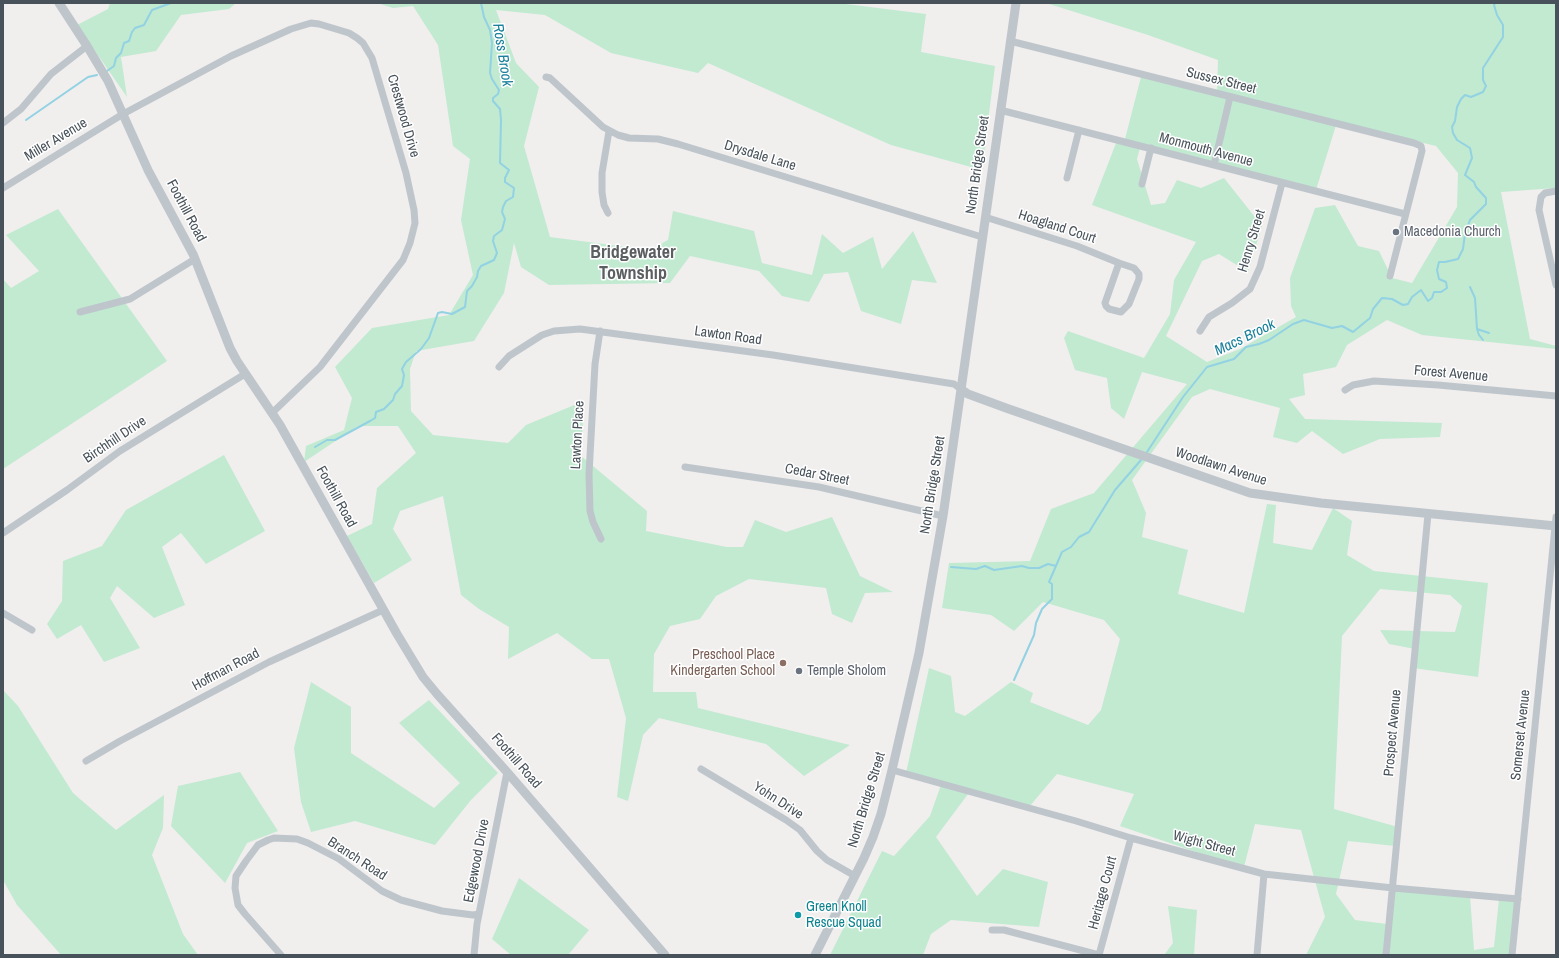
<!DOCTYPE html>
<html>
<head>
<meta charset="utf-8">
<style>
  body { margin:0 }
  #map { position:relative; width:1559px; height:958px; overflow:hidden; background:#f1eeee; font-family:"Archivo Narrow",sans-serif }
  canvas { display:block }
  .frame { position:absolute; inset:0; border:4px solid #48525a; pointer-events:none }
</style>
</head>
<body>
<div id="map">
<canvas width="1559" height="958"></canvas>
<div class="frame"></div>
</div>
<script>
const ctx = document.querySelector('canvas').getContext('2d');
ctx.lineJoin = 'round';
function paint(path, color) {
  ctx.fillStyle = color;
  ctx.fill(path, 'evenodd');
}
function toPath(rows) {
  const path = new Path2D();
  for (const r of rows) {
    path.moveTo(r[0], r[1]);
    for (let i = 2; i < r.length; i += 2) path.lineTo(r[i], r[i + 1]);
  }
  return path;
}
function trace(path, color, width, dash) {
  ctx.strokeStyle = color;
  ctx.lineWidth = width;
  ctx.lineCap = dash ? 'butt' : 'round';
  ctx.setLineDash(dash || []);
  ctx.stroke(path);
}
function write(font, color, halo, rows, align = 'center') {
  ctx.font = font + ' "Archivo Narrow",sans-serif';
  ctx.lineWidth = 3;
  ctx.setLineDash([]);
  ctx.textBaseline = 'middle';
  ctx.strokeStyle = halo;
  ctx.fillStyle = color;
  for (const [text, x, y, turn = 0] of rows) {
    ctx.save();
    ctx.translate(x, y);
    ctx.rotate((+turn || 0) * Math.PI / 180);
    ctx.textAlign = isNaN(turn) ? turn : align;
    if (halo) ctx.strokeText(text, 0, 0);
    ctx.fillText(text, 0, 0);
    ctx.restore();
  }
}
const green = toPath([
  [110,3,236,3,229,9,181,15,156,51,121,57,127,97,77,25,108,9],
  [377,3,838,3,926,14,921,52,995,66,982,170,891,145,708,63,698,73,611,53,545,15,496,10,516,63,539,87,524,146,550,237,650,250,668,240,673,211,754,231,762,263,812,275,822,234,843,253,873,237,882,269,913,231,937,283,912,280,901,324,861,311,848,272,824,274,809,302,782,296,759,271,690,256,670,283,549,285,521,267,514,243,504,293,474,341,416,351,410,369,411,411,433,435,508,443,526,425,584,401,581,456,647,511,646,531,727,547,743,547,755,520,786,532,832,517,860,576,893,592,865,593,852,623,832,614,826,588,749,579,716,596,700,619,670,626,654,654,653,692,696,692,698,708,850,745,804,776,766,744,659,718,643,735,628,801,617,797,626,718,609,659,592,659,557,633,508,659,509,627,479,609,461,595,443,496,400,511,393,529,412,560,374,583,347,536,372,524,377,488,416,453,398,426,358,426,304,462,306,446,344,430,352,398,335,367,372,328,449,315,473,275,461,220,470,159,453,146,438,45,413,6,393,8],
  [1046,3,1556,3,1556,188,1501,192,1530,339,1556,346,1556,349,1422,335,1387,320,1347,345,1336,367,1303,374,1305,395,1289,399,1305,419,1442,423,1440,437,1380,439,1343,454,1312,431,1297,443,1273,437,1280,408,1210,389,1192,397,1132,480,1146,513,1142,537,1188,550,1178,594,1244,613,1267,504,1276,505,1273,543,1312,550,1333,508,1352,521,1347,555,1374,571,1488,583,1478,677,1413,668,1415,649,1389,644,1380,630,1455,632,1462,606,1450,595,1380,589,1342,636,1334,809,1398,827,1395,846,1348,841,1336,894,1355,920,1387,924,1391,886,1470,896,1474,950,1494,947,1499,899,1518,901,1512,955,1306,955,1325,917,1301,830,1255,824,1244,867,1234,865,1120,826,1134,794,1057,774,1029,807,971,790,936,837,977,896,1003,869,1048,882,1039,927,951,920,931,934,923,955,830,955,882,851,894,856,930,816,942,782,906,773,929,668,951,676,955,712,965,716,1011,682,1033,693,1030,702,1088,725,1101,710,1120,639,1104,620,1043,602,1014,631,991,615,942,608,949,563,1030,561,1051,509,1094,493,1187,384,1142,372,1124,419,1111,408,1107,378,1075,370,1064,338,1068,331,1144,358,1170,314,1174,280,1196,242,1092,205,1118,138,1125,139,1142,73,1217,92,1218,60,1148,35],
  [1337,122,1436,146,1458,173,1457,207,1412,283,1392,278,1379,251,1358,246,1335,205,1315,208,1290,278,1291,306,1296,317,1240,349,1207,362,1166,336,1202,261,1219,254,1248,272,1262,226,1224,178,1201,188,1177,180,1165,203,1151,205,1137,159,1141,144,1316,190],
  [58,209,167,361,3,469,3,279,11,288,39,271,6,235],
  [224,455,265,531,206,564,181,533,162,547,185,605,154,618,117,586,110,598,140,648,104,662,81,625,57,639,47,624,62,601,63,561,102,546,126,510],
  [311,682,351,707,351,753,434,808,460,783,399,723,429,700,498,773,471,800,435,845,355,821,311,832,301,802,294,748],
  [3,690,18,706,73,793,116,830,164,795,163,828,152,855,183,934,198,955,61,955,17,905,3,880],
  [240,772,278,831,247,843,225,883,171,826,178,786],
  [519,878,589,930,568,955,511,955,492,939],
  [1168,906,1197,910,1194,955,1164,955,1173,943]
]);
const stream = toPath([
  [107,71,114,66,116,58,121,53,124,43,129,41,132,32,135,28,144,25,152,10,171,3],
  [26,120,88,77,97,75],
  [1470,287,1475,298,1477,329,1479,335,1483,340],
  [1477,329,1489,333],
  [315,447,327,440,335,440,370,421,375,418,376,412,384,409,393,400,395,394,402,386,404,375,402,369,406,362,421,349,429,338,438,313,442,312,452,314,465,307,467,291,472,286,477,277,478,271,481,266,494,260,497,253,493,241,494,236,502,230,505,219,502,212,503,207,506,201,513,197,514,188,505,182,505,178,509,170,500,163,501,120,500,109,493,101,493,98,498,94,499,90,492,79,490,73,492,43,490,30,484,17,481,3],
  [1147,452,1183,397,1207,367,1234,359,1246,347,1259,344,1269,340,1293,324,1304,320,1332,328,1342,326,1353,332,1370,318,1373,309,1382,298,1392,299,1403,305,1408,304,1412,297,1421,290,1428,301,1432,298,1434,292,1441,292,1447,288,1446,282,1439,279,1437,270,1439,262,1445,262,1458,259,1463,249,1465,234,1470,220,1486,204,1486,198,1476,187,1474,182,1465,175,1472,158,1470,148,1457,140,1453,133,1452,127,1455,121,1457,107,1461,99,1465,95,1471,97,1483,92,1486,86,1483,80,1483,68,1503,37,1503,25,1497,15,1494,5,1495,3],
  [951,567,976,569,985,566,994,570,1022,566,1029,568,1039,568,1048,564,1056,566],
  [1014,680,1034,635,1036,623,1042,609,1052,599,1052,584,1049,582,1062,552,1071,547,1079,537,1089,532,1115,490,1141,460]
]);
const minor = toPath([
  [1010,41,1414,143,1421,146,1422,151,1390,276],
  [546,77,550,78,603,127,618,135,629,138,658,139,678,144,982,237],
  [1000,110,1405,214],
  [3,123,21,109,51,74,87,46],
  [1214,165,1230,97],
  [1067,178,1079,130],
  [1142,184,1151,148],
  [3,188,123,114,231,56,291,29,311,23,319,24,349,33,357,38,363,43,372,58,406,173,414,210,415,223,410,243,403,260,320,367,272,413],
  [1556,191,1545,193,1541,197,1539,210,1556,285],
  [608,213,604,205,602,192,602,173,609,131],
  [985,217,1077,246,1119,263],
  [1119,263,1134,268,1139,274,1139,279,1129,304,1121,312,1109,309,1106,306,1105,303,1119,263],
  [80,312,130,299,195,259],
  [600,331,595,364,589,474,590,511,593,522,601,539],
  [1200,331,1209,317,1232,303,1250,289,1260,267,1282,183],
  [499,367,509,356,542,335,554,331,580,329,773,355,954,384,962,390],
  [1345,390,1353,385,1374,381,1438,385,1556,396],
  [685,467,819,487,943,516],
  [3,533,67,490,120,451,245,374],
  [3,613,32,630],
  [86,761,120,741,269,662,383,610],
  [701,769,786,820,800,830,817,851,827,860,855,876],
  [892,770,1076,821,1131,838,1264,874,1393,888,1518,899],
  [992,930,1004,930,1099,955],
  [281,955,245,914,238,905,235,888,236,876,246,861,258,845,268,840,274,838,297,839,308,843,339,859,382,891,401,900,442,911,473,915,479,914],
  [474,955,477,924,507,772],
  [1099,955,1131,838],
  [1257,955,1264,874],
  [1386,955,1428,514],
  [1512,955,1556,517]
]);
const tertiary = toPath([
  [59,3,87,46,108,81,148,170,193,254,230,348,237,361,280,425,397,634,423,677,437,694,507,772,665,955],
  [962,390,968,394,1006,408,1250,493,1321,503,1556,526],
  [815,955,864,858,873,837,881,814,892,770,919,653,943,516,1016,3]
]);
const markers = [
  [1396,232,4,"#6b7280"],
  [783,663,4,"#8d6e63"],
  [799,671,4,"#6b7280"],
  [798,915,4,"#0f9aa8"]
];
const streetNames = [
  ["Sussex Street",1221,81,14],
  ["Crestwood Drive",403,116,74],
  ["Miller Avenue",56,140,-31],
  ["Monmouth Avenue",1206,150,15],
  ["Drysdale Lane",760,156,17],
  ["North Bridge Street",978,165,-82],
  ["Foothill Road",186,211,62],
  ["Hoagland Court",1057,227,18],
  ["Henry Street",1252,241,-73],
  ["Lawton Road",728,336,8],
  ["Forest Avenue",1451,374,5],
  ["Lawton Place",578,435,-87],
  ["Birchhill Drive",115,440,-34],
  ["Woodlawn Avenue",1221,467,18],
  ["Cedar Street",817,475,11],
  ["North Bridge Street",933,485,-81],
  ["Foothill Road",336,497,61],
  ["Hoffman Road",226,670,-28],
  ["Prospect Avenue",1393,733,-85],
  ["Somerset Avenue",1521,735,-84],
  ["Foothill Road",516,761,49],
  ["North Bridge Street",867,800,-73],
  ["Yohn Drive",778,801,33],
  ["Wight Street",1204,844,15],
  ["Branch Road",357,859,33],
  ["Edgewood Drive",477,861,-79],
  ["Heritage Court",1103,893,-75]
];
const worshipNames = [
  ["Macedonia Church",1404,232],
  ["Temple Sholom",807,671]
];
const educationNames = [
  ["Preschool Place",775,655],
  ["Kindergarten School",775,671]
];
const cultureNames = [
  ["Green Knoll",806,907],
  ["Rescue Squad",806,923]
];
const waterNames = [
  ["Ross Brook",502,55,81],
  ["Macs Brook",1245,338,-26]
];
const districtNames = [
  ["Bridgewater",633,253],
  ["Township",633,274]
];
paint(green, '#c1ead1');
trace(stream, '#92d2e3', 2);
trace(minor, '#bec6cc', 7);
trace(tertiary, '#bec6cc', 9);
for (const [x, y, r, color] of markers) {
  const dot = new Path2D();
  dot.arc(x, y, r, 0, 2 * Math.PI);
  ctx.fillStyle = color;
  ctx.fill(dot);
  trace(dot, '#fff', 1.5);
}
write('14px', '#48525a', '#fff', streetNames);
write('14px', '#5b616d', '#fff', worshipNames, 'left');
write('14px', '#785e54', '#fff', educationNames, 'right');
write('14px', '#0d838f', '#fff', cultureNames, 'left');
write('italic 15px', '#1a809b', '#fff', waterNames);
write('bold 18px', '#5c5f62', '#fff', districtNames);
</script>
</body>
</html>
